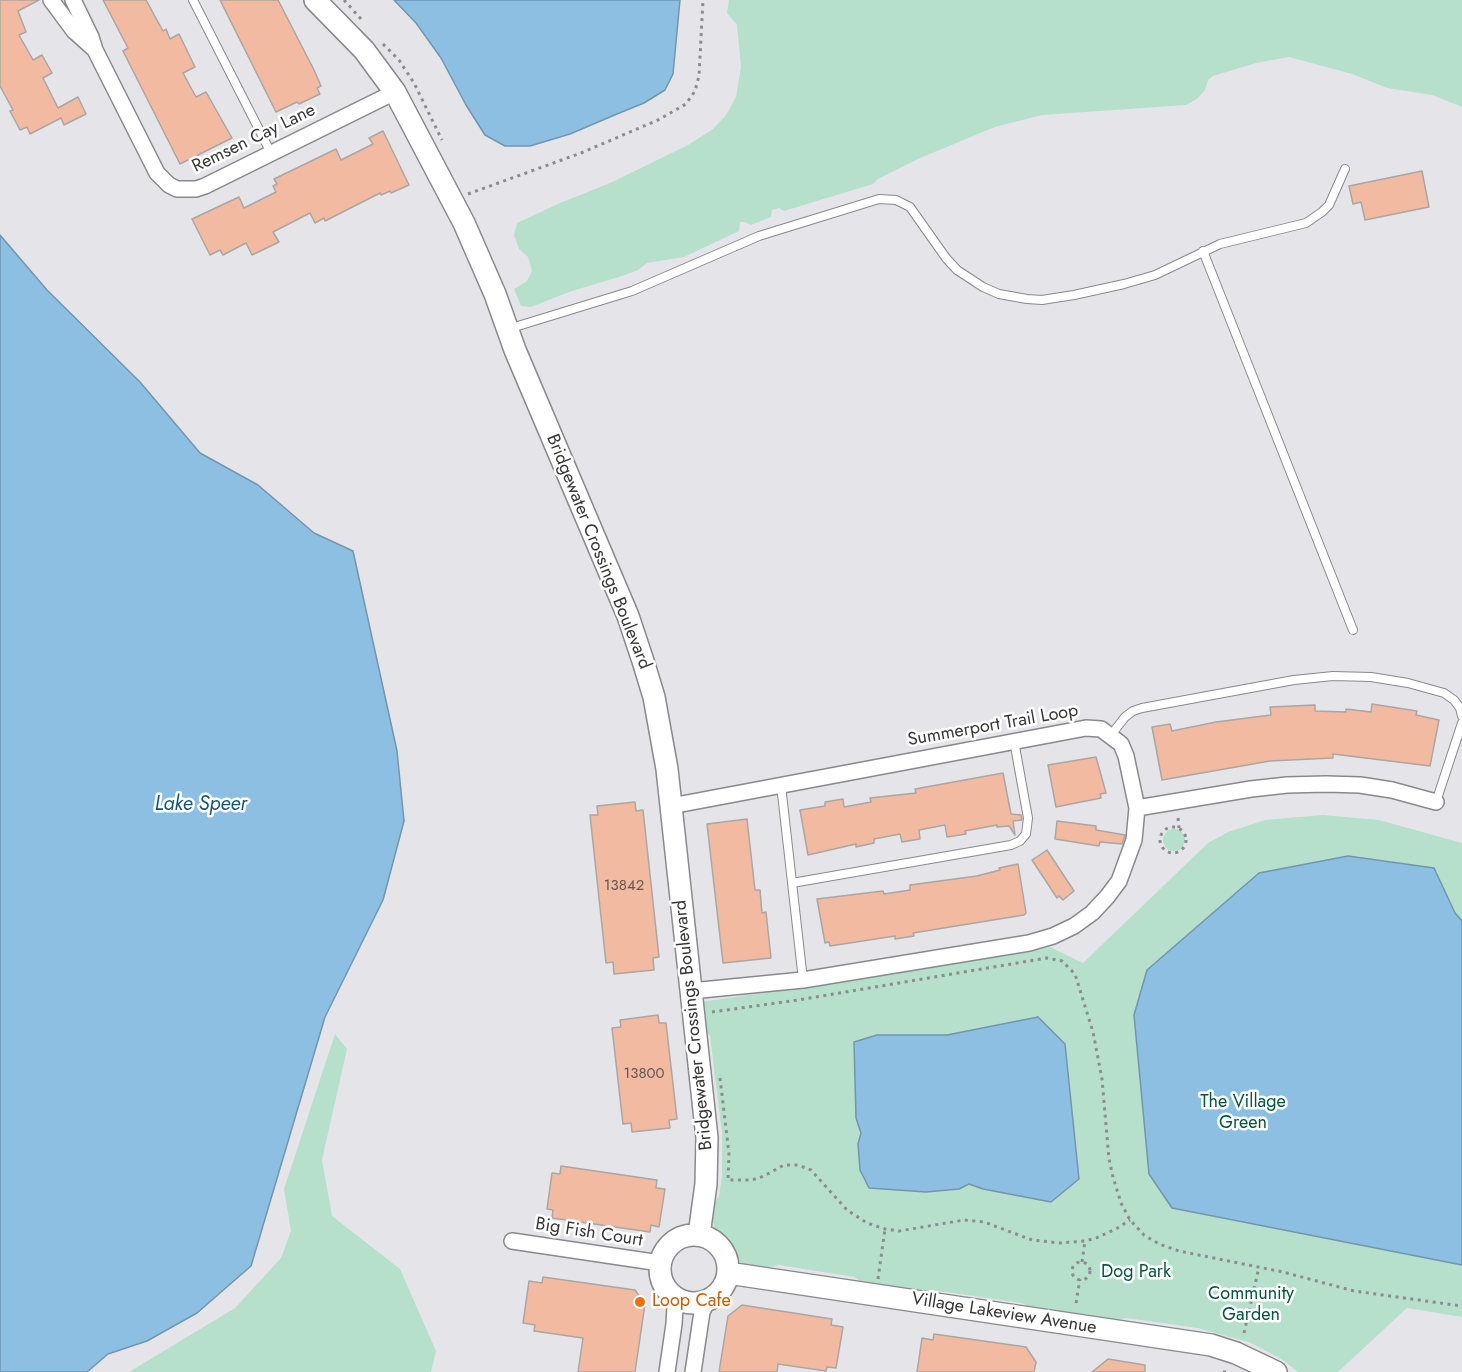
<!DOCTYPE html>
<html>
<head>
<meta charset="utf-8">
<style>
  body { margin:0 }
  canvas { display:block; background:#e5e5e9 }
</style>
</head>
<body>
<canvas width="1462" height="1372"></canvas>
<script>
const ctx = document.querySelector('canvas').getContext('2d');
ctx.lineJoin = 'round';
function paint(path, color) {
  ctx.fillStyle = color;
  ctx.fill(path, 'evenodd');
}
function toPath(rows) {
  const path = new Path2D();
  for (const r of rows) {
    if (r.length === 3) {
      path.moveTo(r[0] + r[2], r[1]);
      path.arc(r[0], r[1], r[2], 0, 2 * Math.PI);
      continue;
    }
    path.moveTo(r[0], r[1]);
    for (let i = 2; i < r.length; i += 2) path.lineTo(r[i], r[i + 1]);
  }
  return path;
}
function trace(path, color, width, dash) {
  ctx.strokeStyle = color;
  ctx.lineWidth = width;
  ctx.lineCap = dash ? 'butt' : 'round';
  ctx.setLineDash(dash || []);
  ctx.stroke(path);
}
function write(font, color, halo, rows, align = 'center') {
  ctx.font = font + ' Jost,sans-serif';
  ctx.lineWidth = 5;
  ctx.setLineDash([]);
  ctx.textBaseline = 'middle';
  ctx.strokeStyle = halo;
  ctx.fillStyle = color;
  for (const [text, x, y, turn = 0] of rows) {
    ctx.save();
    ctx.translate(x, y);
    ctx.rotate((+turn || 0) * Math.PI / 180);
    ctx.textAlign = isNaN(turn) ? turn : align;
    if (halo) ctx.strokeText(text, 0, 0);
    ctx.fillText(text, 0, 0);
    ctx.restore();
  }
}
const green = toPath([
  [729,0,1462,0,1462,107,1432,95,1387,88,1352,74,1289,57,1256,63,1213,76,1208,80,1205,90,1197,99,1186,105,1042,115,995,127,920,158,878,179,873,184,784,211,779,208,772,210,771,217,751,225,745,222,740,222,739,231,684,257,647,263,638,270,622,276,569,292,531,307,521,306,514,289,527,281,532,271,528,257,519,249,514,235,517,223,560,203,610,183,688,145,713,129,726,115,736,97,741,67,737,25,727,13],
  [1323,815,1379,820,1462,843,1462,1317,1407,1308,1338,1372,1298,1372,1283,1360,1249,1342,1197,1328,1126,1318,1115,1321,1032,1309,1022,1303,932,1290,921,1292,867,1285,854,1277,779,1265,761,1269,747,1266,740,1262,730,1244,714,1227,712,1218,713,1205,719,1196,722,1175,722,1133,710,1036,704,1029,701,1002,1025,953,1050,947,1083,963,1208,843,1228,832,1265,820],
  [1174,840,11],
  [335,1034,347,1049,322,1160,332,1216,400,1269,436,1351,431,1372,129,1372,235,1308,281,1258,291,1231,284,1189]
]);
const water = toPath([
  [394,0,680,0,673,74,665,90,644,103,617,114,570,134,530,146,505,146,485,135,466,105,441,58,416,23,394,0],
  [0,235,47,290,140,382,200,453,258,485,314,533,353,551,397,751,404,821,383,900,325,1017,251,1266,197,1313,147,1341,108,1354,87,1372,0,1372,0,235],
  [1348,856,1434,868,1455,913,1462,921,1462,1265,1172,1208,1149,1174,1134,1015,1147,970,1259,873,1348,856],
  [1038,1017,1065,1044,1079,1179,1051,1202,983,1189,969,1184,959,1189,926,1192,869,1188,860,1170,858,1144,861,1133,856,1118,854,1042,877,1035,947,1035,1038,1017]
]);
const building = toPath([
  [0,0,39,0,18,11,26,32,19,35,33,60,42,55,52,73,43,78,58,108,78,97,86,114,64,125,61,118,30,134,27,127,20,130,10,111,13,110,0,86,0,0],
  [103,0,146,0,163,31,166,29,170,39,179,34,195,67,183,73,196,97,206,92,232,138,180,164,123,51,128,48,103,0],
  [220,0,278,0,314,70,321,86,317,88,320,94,299,104,297,102,276,112,220,0],
  [383,131,409,185,391,193,390,191,381,195,380,193,325,221,324,218,315,223,310,213,273,232,279,242,252,255,246,243,223,255,220,250,210,255,192,219,239,197,244,208,276,192,273,186,277,184,274,179,336,149,341,160,373,144,369,138,383,131],
  [1422,171,1429,207,1365,220,1361,202,1353,204,1349,186,1422,171],
  [1372,704,1417,711,1416,715,1439,720,1430,766,1333,754,1333,758,1270,761,1162,780,1152,727,1170,724,1172,731,1216,722,1271,715,1270,707,1315,705,1315,711,1346,712,1346,709,1371,712,1372,704],
  [1096,757,1106,793,1100,794,1101,798,1056,807,1048,765,1096,757],
  [1003,773,1011,814,1021,815,1022,820,1013,821,1015,835,1009,826,997,827,997,825,965,831,966,834,947,837,945,825,919,830,920,839,902,842,900,834,874,839,874,843,856,847,856,844,808,855,800,810,825,806,825,802,843,799,844,807,871,802,870,798,916,793,915,789,1003,773],
  [635,802,636,811,643,810,659,957,653,958,654,970,614,974,613,962,606,963,590,815,598,815,597,806,635,802],
  [747,819,755,890,760,890,762,913,766,912,771,958,723,963,707,824,747,819],
  [1057,821,1096,826,1096,830,1125,835,1122,844,1100,842,1099,846,1055,839,1057,821],
  [1047,850,1074,891,1063,900,1059,896,1057,898,1032,860,1047,850],
  [1018,864,1026,913,1024,915,913,933,914,936,895,939,895,936,830,946,829,942,825,943,817,899,883,891,884,894,910,890,910,885,977,876,1000,870,999,868,1018,864],
  [658,1015,659,1023,666,1023,677,1119,669,1120,670,1128,632,1132,631,1123,623,1124,612,1028,621,1027,620,1020,658,1015],
  [561,1166,657,1180,656,1188,665,1189,659,1227,651,1225,650,1232,552,1218,553,1210,547,1209,552,1173,560,1174,561,1166],
  [543,1277,635,1290,645,1304,635,1372,578,1372,583,1338,534,1331,535,1325,523,1323,529,1281,542,1283,543,1277],
  [742,1305,832,1319,831,1325,843,1327,836,1368,827,1367,826,1371,778,1364,777,1372,719,1372,728,1316,742,1305],
  [934,1334,1026,1347,1036,1362,1034,1372,917,1372,922,1338,933,1340,934,1334],
  [1108,1359,1145,1365,1145,1372,1092,1372,1108,1359]
]);
const path = toPath([
  [344,0,361,19],
  [383,44,399,60,414,83,442,140],
  [468,194,581,153,658,120,686,104,695,91,699,76,703,0],
  [1178,818,1179,828],
  [1173,840,13],
  [712,1012,798,1000,1047,958,1062,961,1075,974,1093,1032,1102,1079,1109,1159,1113,1177,1121,1203,1130,1220,1144,1235,1159,1244,1179,1251,1283,1272,1354,1291,1462,1306],
  [720,1078,729,1154,728,1180,752,1180,764,1176,784,1165,798,1165,811,1170,847,1210,867,1223,885,1229,899,1231,964,1220,984,1222,1032,1240,1060,1243,1085,1241,1096,1238,1116,1229,1130,1220],
  [1082,1262,1085,1241],
  [1081,1271,9],
  [878,1279,885,1229],
  [1076,1303,1080,1279],
  [1244,1333,1259,1267],
  [1223,1372,1227,1372]
]);
const lane = toPath([
  [193,0,271,153],
  [1203,251,1353,630],
  [508,329,632,291,759,236,879,199,896,200,910,207,946,258,957,270,983,287,999,294,1027,299,1042,300,1074,295,1124,284,1155,275,1220,244,1306,223,1322,212,1329,205,1345,169],
  [1111,735,1125,717,1133,711,1142,708,1294,680,1333,676,1371,677,1408,683,1444,693,1454,700,1460,708,1462,716],
  [781,785,803,980],
  [1436,802,1462,723],
  [792,883,1011,845,1020,841,1026,834,1028,818,1014,741]
]);
const street = toPath([
  [51,0,74,31,93,48],
  [73,0,91,37,95,50,157,173,169,185,177,189,196,189,205,186,395,92],
  [671,806,1086,728,1101,729,1121,744,1126,756,1137,808,1134,840,1119,881,1107,897,1092,913,1074,926,1053,936,1029,943,803,980,691,991],
  [1137,808,1251,789,1287,785,1326,784,1360,785,1392,790,1436,802],
  [512,1241,660,1263],
  [667,1372,674,1324,675,1307,674,1296],
  [693,1372,702,1312,708,1300]
]);
const secondary = toPath([
  [315,0,364,50,395,92,464,223,495,294,515,350,628,616,643,661,654,697,667,769,707,1138,706,1184,699,1235],
  [694,1269,34],
  [728,1273,1211,1345,1236,1353,1276,1372]
]);
const markers = [
  [640,1302,6,"#e8710a"]
];
const numberNames = [
  ["13842",624,886],
  ["13800",644,1074]
];
const streetNames = [
  ["Remsen Cay Lane",254,139,-26],
  ["Bridgewater Crossings Boulevard",598,552,68],
  ["Summerport Trail Loop",993,726,-10],
  ["Bridgewater Crossings Boulevard",694,1025,-96],
  ["Big Fish Court",589,1233,9],
  ["Village Lakeview Avenue",1004,1314,9]
];
const parkNames = [
  ["The Village",1243,1103],
  ["Green",1243,1124],
  ["Dog Park",1136,1273],
  ["Community",1251,1295],
  ["Garden",1251,1316]
];
const foodNames = [
  ["Loop Cafe",652,1302]
];
const waterNames = [
  ["Lake Speer",201,805]
];
paint(green, '#b6e0cc');
paint(water, '#8cbfe1');
trace(water, '#7296ae', 1.5);
paint(building, '#f1baa1');
trace(building, '#aaa6a4', 1.5);
trace(lane, '#89898d', 10);
trace(street, '#89898d', 18);
trace(secondary, '#89898d', 24);
trace(path, '#8c8c8e', 3, [3, 4.5]);
trace(lane, '#fff', 8);
trace(street, '#fff', 15);
trace(secondary, '#fff', 21);
for (const [x, y, r, color] of markers) {
  const dot = new Path2D();
  dot.arc(x, y, r, 0, 2 * Math.PI);
  ctx.fillStyle = color;
  ctx.fill(dot);
  trace(dot, '#fff', 2);
}
write('15px', '#655752', null, numberNames);
write('18px', '#363637', '#fff', streetNames);
write('18px', '#05553c', '#fff', parkNames);
write('18px', '#c56008', '#fff', foodNames, 'left');
write('italic 20px', '#185476', '#fff', waterNames);
</script>
</body>
</html>
